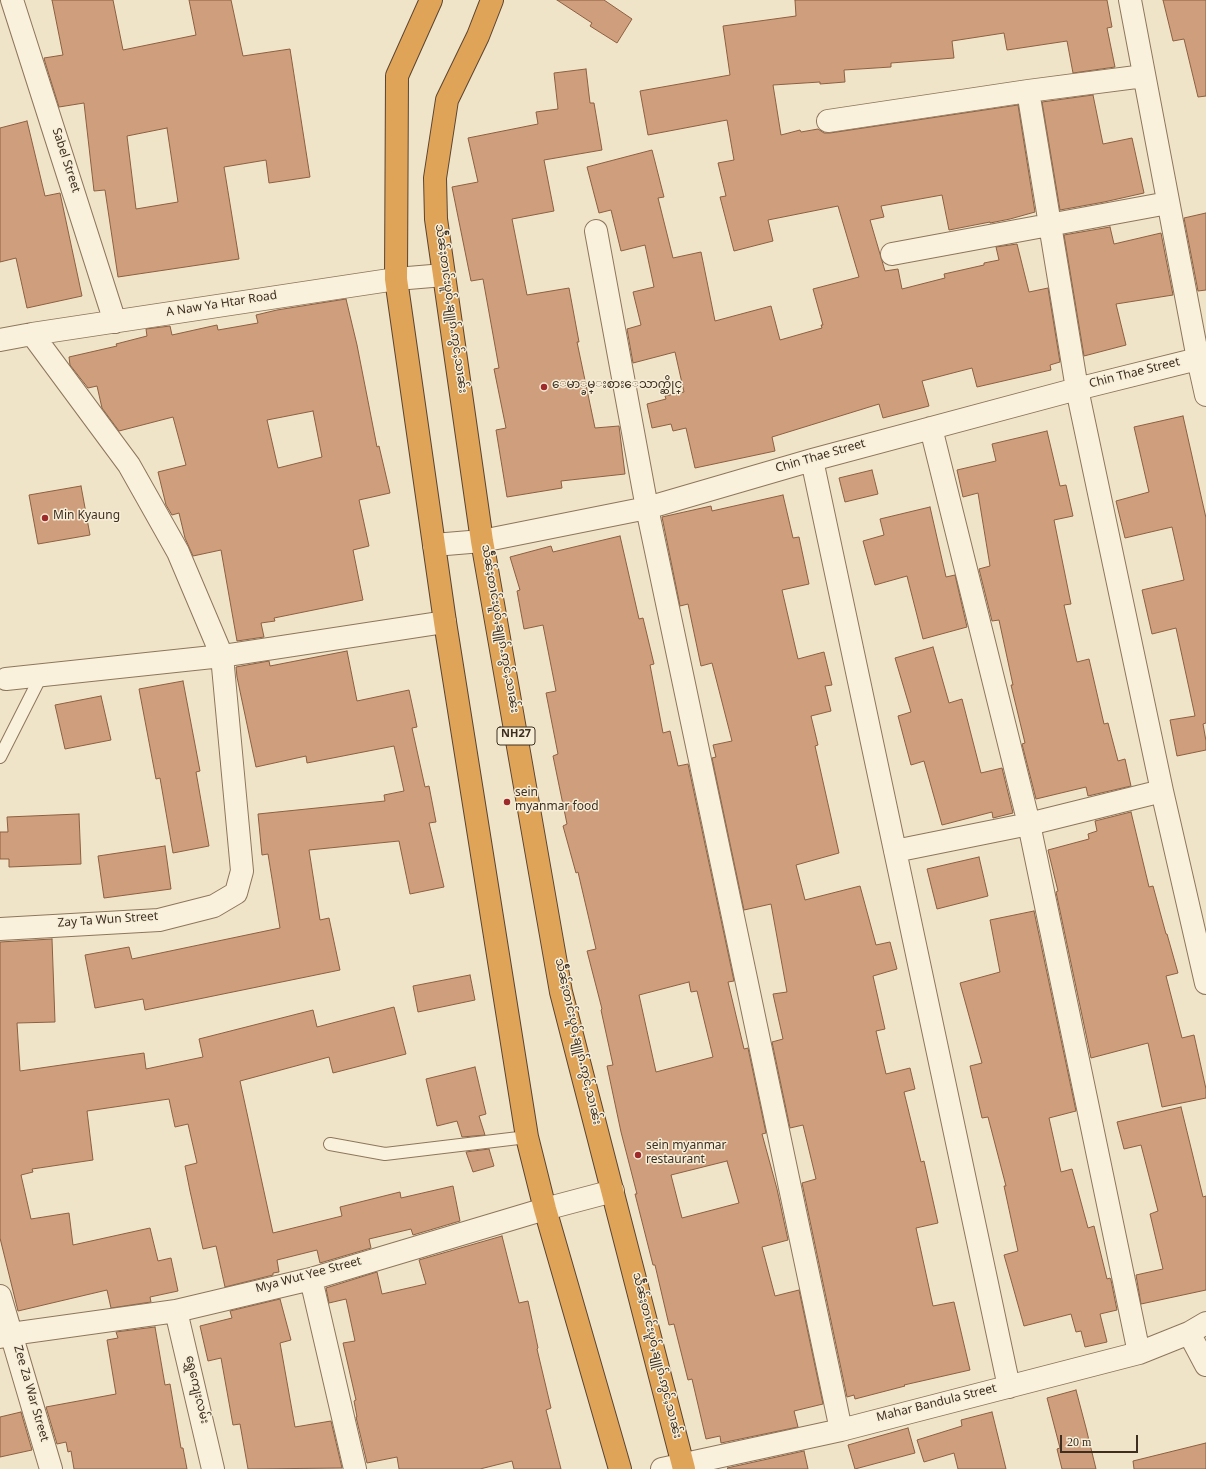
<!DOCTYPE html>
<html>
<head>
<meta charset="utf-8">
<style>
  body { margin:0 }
  #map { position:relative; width:1206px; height:1469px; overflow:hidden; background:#f0e4c8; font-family:Georgia,serif }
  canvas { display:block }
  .scale { position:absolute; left:1060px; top:1435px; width:78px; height:18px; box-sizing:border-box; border:2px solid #3d2e20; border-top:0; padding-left:5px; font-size:12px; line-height:14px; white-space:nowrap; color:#3d2e20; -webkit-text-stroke:3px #f7eed8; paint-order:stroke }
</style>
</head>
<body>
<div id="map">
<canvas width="1206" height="1469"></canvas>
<div class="scale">20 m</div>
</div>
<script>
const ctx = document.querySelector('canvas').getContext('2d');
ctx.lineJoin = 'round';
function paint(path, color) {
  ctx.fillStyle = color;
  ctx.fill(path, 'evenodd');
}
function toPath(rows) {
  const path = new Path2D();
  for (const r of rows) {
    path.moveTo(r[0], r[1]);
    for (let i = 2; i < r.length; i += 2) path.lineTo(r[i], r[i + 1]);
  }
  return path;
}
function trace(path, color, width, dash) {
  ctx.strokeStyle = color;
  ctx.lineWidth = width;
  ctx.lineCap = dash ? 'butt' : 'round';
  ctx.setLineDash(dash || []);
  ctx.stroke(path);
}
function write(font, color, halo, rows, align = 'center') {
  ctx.font = font + ' Georgia,"Noto Sans Myanmar",serif';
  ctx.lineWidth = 3;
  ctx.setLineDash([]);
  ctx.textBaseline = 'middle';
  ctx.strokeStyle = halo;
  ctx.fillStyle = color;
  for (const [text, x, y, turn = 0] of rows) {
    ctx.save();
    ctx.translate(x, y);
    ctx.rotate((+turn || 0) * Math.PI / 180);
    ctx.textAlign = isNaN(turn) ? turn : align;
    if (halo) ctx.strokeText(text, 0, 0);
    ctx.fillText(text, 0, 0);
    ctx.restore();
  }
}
const building = toPath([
  [52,0,113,0,123,50,196,35,189,0,231,0,243,56,290,49,310,177,269,183,266,160,224,167,239,259,118,277,105,190,94,191,84,103,59,107,45,62,44,58,63,55,52,0],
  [167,128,178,202,136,209,127,136,167,128],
  [557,0,604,0,632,19,617,43,590,26,592,23,557,0],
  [795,0,1107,0,1112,27,1107,28,1115,67,1073,73,1067,41,1007,50,1004,33,952,41,954,58,891,63,891,67,844,70,845,82,820,84,820,82,773,85,781,135,800,130,801,132,818,129,824,133,830,133,1018,105,1035,212,1010,219,990,223,990,222,949,230,942,195,881,206,884,217,870,220,885,271,898,269,902,289,945,278,944,274,984,265,984,263,999,260,996,247,1017,244,1029,292,1048,288,1060,362,1050,365,1051,370,977,387,972,368,922,381,929,406,883,418,879,404,772,437,775,451,695,468,686,428,673,431,671,424,652,428,647,404,666,399,665,396,684,392,675,352,633,363,627,329,641,325,633,292,654,287,645,245,621,251,611,210,599,213,587,167,652,150,664,197,658,198,673,258,701,252,715,321,771,306,780,340,822,328,821,325,823,325,813,289,859,277,838,206,768,220,773,241,734,251,720,197,726,196,718,163,734,160,727,120,648,135,640,91,730,75,723,26,796,16,795,0],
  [1163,0,1206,0,1206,96,1198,97,1184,39,1173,41,1163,0],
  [586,69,590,103,594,103,602,150,544,160,554,211,512,219,527,295,569,288,579,342,577,342,595,428,619,426,625,474,561,481,562,488,507,497,496,430,506,428,494,369,499,368,483,279,471,281,452,187,478,182,468,138,538,124,536,112,558,109,554,73,586,69],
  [1093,95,1103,144,1132,138,1144,193,1104,202,1060,210,1042,102,1093,95],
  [27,121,45,196,60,193,82,296,27,308,16,258,0,262,0,128,27,121],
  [1206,213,1206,290,1198,291,1184,218,1206,213],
  [1110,227,1114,244,1161,233,1173,295,1116,304,1126,345,1084,356,1064,235,1110,227],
  [346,299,357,345,377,447,379,446,390,493,359,500,369,546,353,550,363,600,274,618,275,621,261,623,264,637,237,641,221,550,193,556,185,538,179,513,172,515,166,505,158,472,186,465,173,417,119,431,102,408,97,386,88,388,70,365,69,357,117,346,116,344,147,336,146,329,170,326,172,335,217,325,218,330,258,323,256,315,277,310,346,299],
  [313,411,322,457,278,468,267,420,313,411],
  [1183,416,1206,518,1206,723,1203,724,1206,741,1206,750,1177,756,1170,720,1195,716,1176,628,1152,634,1142,590,1184,580,1172,527,1125,538,1116,501,1149,492,1134,427,1183,416],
  [1047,431,1060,486,1066,485,1073,516,1054,520,1071,604,1064,605,1077,662,1089,659,1104,724,1108,723,1118,761,1125,759,1131,786,1088,796,1086,787,1036,799,1022,744,1025,743,1011,685,1013,685,999,620,992,621,979,569,990,566,978,493,963,497,957,470,996,461,992,444,1047,431],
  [872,470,878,494,845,502,839,478,872,470],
  [81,486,90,535,38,544,29,495,81,486],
  [783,495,793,538,799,537,809,584,782,590,798,659,824,652,832,685,825,686,831,711,811,716,818,745,815,746,839,853,796,865,805,900,860,886,876,945,890,942,897,969,873,976,885,1029,876,1031,886,1074,910,1068,915,1089,904,1092,921,1162,924,1161,938,1223,916,1228,933,1306,954,1302,970,1370,904,1385,905,1386,855,1399,854,1395,847,1397,802,1183,816,1179,803,1125,790,1128,772,1042,783,1039,773,994,787,992,771,904,744,910,712,758,716,757,713,745,732,741,712,663,701,666,688,604,680,606,662,517,711,506,712,511,783,495],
  [930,507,946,577,955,575,967,627,923,639,907,576,875,585,863,541,884,535,880,519,930,507],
  [620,536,639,619,643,618,654,664,650,665,663,733,670,731,678,766,688,764,734,981,728,982,744,1049,748,1048,766,1133,762,1134,777,1189,788,1240,762,1247,775,1296,799,1290,823,1404,794,1411,798,1427,721,1443,720,1436,706,1439,692,1379,688,1380,674,1324,669,1325,655,1265,653,1265,635,1194,637,1194,621,1132,607,1066,613,1065,601,1010,602,1009,587,951,596,949,578,872,576,873,563,826,567,824,553,756,558,754,546,693,556,691,543,625,524,629,517,591,520,590,510,557,551,546,553,552,620,536],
  [689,982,691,992,697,991,713,1057,656,1072,639,995,689,982],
  [727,1161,739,1203,682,1218,671,1175,727,1161],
  [933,647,949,703,962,699,981,773,1002,768,1013,813,993,818,992,812,942,825,924,761,911,765,898,716,911,712,895,658,933,647],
  [347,651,357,701,409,690,417,727,412,728,425,787,429,786,436,822,429,823,444,887,410,894,399,841,309,850,320,920,329,918,340,970,145,1010,143,999,95,1008,85,955,129,947,132,959,280,928,268,854,262,855,258,814,385,801,384,795,404,791,394,746,307,763,306,756,256,767,237,677,236,667,269,661,270,666,347,651],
  [183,681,200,771,196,772,209,846,173,853,160,778,156,779,139,689,183,681],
  [101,696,111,740,65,749,55,705,101,696],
  [1131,812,1149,887,1153,886,1166,934,1167,934,1178,973,1166,976,1182,1038,1194,1035,1206,1089,1206,1098,1162,1107,1148,1043,1091,1058,1056,892,1058,891,1048,850,1089,839,1088,834,1097,831,1095,821,1131,812],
  [79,814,81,864,9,867,9,859,0,859,0,832,8,832,7,817,79,814],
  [165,846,171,889,104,898,98,856,165,846],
  [979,857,988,896,937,909,927,869,979,857],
  [1034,911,1076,1111,1049,1118,1061,1172,1072,1169,1088,1228,1094,1226,1107,1279,1110,1278,1111,1280,1117,1310,1100,1314,1107,1342,1085,1347,1081,1331,1076,1332,1071,1314,1024,1326,1004,1255,1018,1251,1004,1186,1006,1186,988,1117,982,1118,970,1066,982,1063,960,983,1000,972,990,920,1034,911],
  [52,939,55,1022,17,1023,20,1071,144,1053,146,1069,203,1057,199,1039,313,1010,317,1027,394,1007,406,1054,333,1073,329,1057,240,1081,273,1233,342,1216,340,1207,400,1192,401,1198,453,1186,460,1221,413,1235,411,1229,369,1239,371,1248,320,1263,317,1250,277,1260,279,1272,273,1273,273,1275,225,1287,216,1246,203,1249,190,1191,185,1166,197,1163,188,1124,175,1127,169,1099,87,1111,93,1160,32,1169,33,1172,21,1175,31,1219,69,1213,73,1245,150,1228,158,1261,171,1258,178,1291,150,1297,151,1302,111,1308,107,1290,18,1311,0,1238,0,942,52,939],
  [470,975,475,1000,418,1012,413,986,470,975],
  [475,1067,486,1114,479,1116,485,1135,462,1137,457,1121,437,1126,426,1079,475,1067],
  [1181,1107,1203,1197,1206,1196,1206,1290,1141,1304,1136,1275,1163,1269,1150,1214,1158,1211,1141,1145,1124,1149,1117,1122,1181,1107],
  [489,1149,494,1166,473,1172,466,1152,489,1149],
  [502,1236,519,1303,528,1301,538,1348,537,1349,551,1408,546,1410,561,1469,514,1469,512,1461,480,1469,399,1469,397,1457,367,1463,356,1417,357,1417,354,1401,356,1400,343,1343,355,1341,346,1299,329,1303,326,1288,377,1272,382,1294,426,1284,419,1260,502,1236],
  [280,1299,291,1340,280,1343,295,1427,331,1421,342,1468,248,1469,240,1424,233,1425,221,1358,208,1361,200,1326,232,1318,230,1311,280,1299],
  [155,1327,165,1385,170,1384,181,1448,183,1448,187,1469,74,1469,71,1451,68,1452,66,1442,57,1444,46,1407,116,1394,107,1340,118,1338,116,1332,155,1327],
  [1076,1390,1086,1428,1096,1469,1062,1469,1057,1449,1060,1448,1047,1398,1076,1390],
  [21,1412,32,1450,0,1457,0,1417,21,1412],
  [992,1412,1006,1469,958,1469,954,1453,924,1462,917,1440,962,1426,961,1420,992,1412],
  [908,1428,915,1453,855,1469,848,1445,908,1428],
  [1206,1443,1206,1469,1134,1469,1133,1461,1206,1443],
  [804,1451,808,1469,728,1469,727,1468,804,1451]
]);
const lane = toPath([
  [0,757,41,676],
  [330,1144,385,1154,527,1137]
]);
const street = toPath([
  [12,0,115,322],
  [1130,0,1198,359,1206,395],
  [1028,91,1077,389,1162,791,1206,983],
  [828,121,1028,91,1144,76],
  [596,231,647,508,841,1430],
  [892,254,1168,203],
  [0,340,32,334,396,279,444,275],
  [931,428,1029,824,1139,1353],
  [812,460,1009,1387],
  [434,545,482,541,647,508,812,460,1077,389,1206,357],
  [6,679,222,656,445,622],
  [895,851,1029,824,1162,791],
  [0,929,159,920,214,906,236,893,242,871,222,656,178,552,129,465,32,334],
  [311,1279,355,1469],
  [0,1296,51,1469],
  [176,1311,213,1469],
  [1189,1333,1206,1365],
  [0,1337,11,1334,176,1311,311,1279,545,1209,613,1191],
  [662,1469,841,1430,1139,1353,1189,1333,1206,1323]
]);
const highway = toPath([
  [431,0,397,76,396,279,445,622,527,1137,545,1209,620,1469],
  [492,0,478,36,447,100,435,178,436,219,482,541,561,992,684,1469]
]);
const markers = [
  [544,387,4,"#9e2a2b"],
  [45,518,4,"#9e2a2b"],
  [507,802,4,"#9e2a2b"],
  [638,1155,4,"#9e2a2b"]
];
const shields = [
  [516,736,38]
];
const shieldNames = [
  ["NH27",516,736]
];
const streetNames = [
  ["Sabel Street",64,161,72],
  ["A Naw Ya Htar Road",222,306,-9],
  ["သဵႅၼ်ႈတၢင်းပူဝ်ႇၶျူၵ်ႉဢွင်ႇသၢၼ်း",449,309,82],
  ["Chin Thae Street",1135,375,-14],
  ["Chin Thae Street",821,458,-16],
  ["သဵႅၼ်ႈတၢင်းပူဝ်ႇၶျူၵ်ႉဢွင်ႇသၢၼ်း",498,629,80],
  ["Zay Ta Wun Street",108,922,-4],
  ["သဵႅၼ်ႈတၢင်းပူဝ်ႇၶျူၵ်ႉဢွင်ႇသၢၼ်း",576,1042,77],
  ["Mya Wut Yee Street",309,1277,-15],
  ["သဵႅၼ်ႈတၢင်းပူဝ်ႇၶျူၵ်ႉဢွင်ႇသၢၼ်း",655,1356,76],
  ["ရွှေကျေးလမ်း",195,1390,77],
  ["Zee Za War Street",29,1394,74],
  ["Mahar Bandula Street",937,1405,-14]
];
const poiNames = [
  ["ေမာ္ခမ္းစားေသာက္ဆိုင္",552,387],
  ["Min Kyaung",53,518],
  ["sein",515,795],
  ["myanmar food",515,809],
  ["sein myanmar",646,1148],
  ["restaurant",646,1162]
];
paint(building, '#cf9f7d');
trace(building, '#8d5f41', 1);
trace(lane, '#8d765c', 14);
trace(street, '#8d765c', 24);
trace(highway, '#5b4430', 24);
trace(lane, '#faf1dc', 12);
trace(street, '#faf1dc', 22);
trace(highway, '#e0a458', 22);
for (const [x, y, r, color] of markers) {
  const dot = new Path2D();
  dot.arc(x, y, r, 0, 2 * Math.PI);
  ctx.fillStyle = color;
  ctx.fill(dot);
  trace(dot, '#f7eed8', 1.5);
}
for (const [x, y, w] of shields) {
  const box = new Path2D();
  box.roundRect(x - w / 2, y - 9, w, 18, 3);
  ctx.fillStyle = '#f7eed8';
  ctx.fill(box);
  trace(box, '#3d2e20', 1);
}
write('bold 11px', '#3d2e20', null, shieldNames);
write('12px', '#3d2e20', '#f7eed8', streetNames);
write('12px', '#3d2e20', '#f7eed8', poiNames, 'left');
</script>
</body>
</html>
